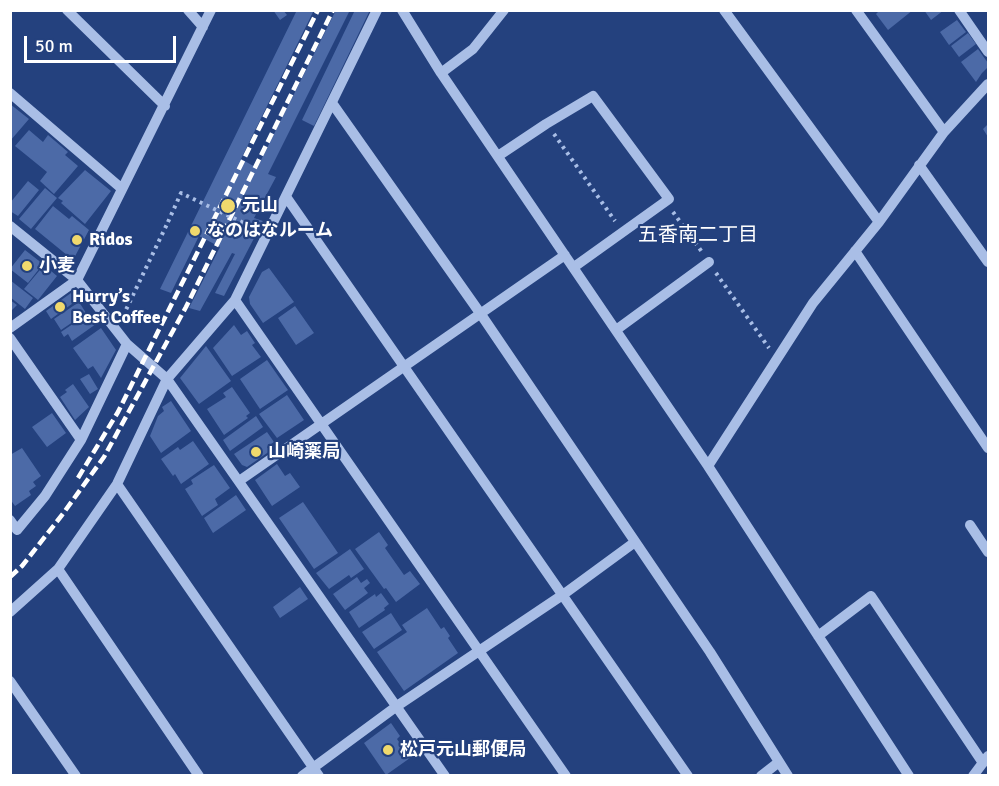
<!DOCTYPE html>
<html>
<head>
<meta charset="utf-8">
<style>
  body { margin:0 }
  #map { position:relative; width:999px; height:786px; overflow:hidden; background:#24417e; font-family:Signika,sans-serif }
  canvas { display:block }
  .frame { position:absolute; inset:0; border:12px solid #fff; pointer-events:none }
  .scale { position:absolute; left:24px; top:36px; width:152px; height:27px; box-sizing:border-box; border:3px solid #fff; border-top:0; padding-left:8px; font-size:18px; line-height:21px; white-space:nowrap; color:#fff; -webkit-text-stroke:4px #24417e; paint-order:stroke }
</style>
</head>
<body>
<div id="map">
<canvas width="999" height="786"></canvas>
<div class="frame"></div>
<div class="scale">50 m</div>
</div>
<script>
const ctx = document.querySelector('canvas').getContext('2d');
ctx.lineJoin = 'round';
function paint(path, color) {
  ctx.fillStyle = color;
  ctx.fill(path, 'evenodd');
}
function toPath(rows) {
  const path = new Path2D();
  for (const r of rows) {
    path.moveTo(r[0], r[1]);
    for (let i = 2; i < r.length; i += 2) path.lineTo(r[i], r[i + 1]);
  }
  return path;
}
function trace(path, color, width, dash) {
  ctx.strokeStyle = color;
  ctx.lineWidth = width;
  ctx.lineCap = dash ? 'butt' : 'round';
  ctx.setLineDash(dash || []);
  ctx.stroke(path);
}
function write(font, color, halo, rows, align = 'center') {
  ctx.font = font + ' Signika,"Noto Sans JP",sans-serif';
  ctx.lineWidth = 4.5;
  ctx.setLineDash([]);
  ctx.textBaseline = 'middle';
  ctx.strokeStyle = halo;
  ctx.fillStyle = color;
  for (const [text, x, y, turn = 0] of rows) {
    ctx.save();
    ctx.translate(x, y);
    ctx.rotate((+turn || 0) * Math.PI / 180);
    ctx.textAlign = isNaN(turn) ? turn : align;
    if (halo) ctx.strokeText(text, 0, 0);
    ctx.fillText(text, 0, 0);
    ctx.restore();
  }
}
const building = toPath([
  [273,10,283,10,287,15,280,20],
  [297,10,314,10,241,159,257,168,336,10,349,12,268,174,276,177,254,218,263,221,224,296,215,293,235,254,232,253,200,311,189,308,220,247,199,236,171,293,160,289],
  [355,10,370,10,314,126,302,120],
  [880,10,913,10,888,30,876,14],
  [924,10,944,10,931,20],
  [957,20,966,32,949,45,940,32],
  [968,33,976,44,959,57,951,46],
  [978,49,988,63,988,67,982,73,976,82,961,62],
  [10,104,29,119,10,141],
  [988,124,988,137,983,129],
  [29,130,43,142,48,135,68,152,65,155,78,166,54,194,40,181,47,172,15,146],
  [85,170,111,191,85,224,61,203,63,201,58,198],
  [28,181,39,190,18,216,10,211,10,203],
  [45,188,57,198,31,229,19,219],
  [53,206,69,219,72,216,89,230,73,260,35,229],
  [25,250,43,264,28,283,10,269],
  [44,265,57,276,38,300,24,289],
  [269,268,294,302,263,323,250,304,249,297,262,272],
  [10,280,33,298,25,309,10,297],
  [71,293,76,301,51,319,46,311],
  [10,300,17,305,10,312],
  [79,302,86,313,61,330,54,319],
  [295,306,314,333,296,345,278,318],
  [89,313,96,324,72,341,68,334,64,337,61,332],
  [234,325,241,335,247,331,255,343,252,345,261,357,232,376,213,348],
  [101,328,116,350,101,378,93,366,88,369,73,348],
  [206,346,231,381,199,404,180,378],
  [267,360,288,390,260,409,240,379],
  [89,374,98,389,90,394,80,379],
  [73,384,89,407,75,420,60,397,67,392,65,390],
  [232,387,250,413,246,416,248,418,224,435,207,409,226,397,223,393],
  [287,395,304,420,277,438,259,414],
  [171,401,191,431,161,453,150,436,158,416,164,411,162,407],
  [52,413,66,433,47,447,32,427],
  [256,416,263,427,230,451,223,440],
  [267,432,274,442,267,447,270,451,247,467,242,465,234,454],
  [193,441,209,464,181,484,175,474,173,476,161,459,178,447,180,450],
  [22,448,41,476,33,482,36,486,29,491,31,495,15,506,10,499,10,455],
  [277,464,285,476,290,473,300,487,272,506,255,480],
  [214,465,230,488,215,499,218,505,202,516,185,489,193,484,191,480],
  [236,495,246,510,213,533,204,518],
  [303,502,338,553,314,569,279,518],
  [379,532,388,545,385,548,404,575,410,571,420,584,396,602,386,588,384,589,355,549],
  [350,549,364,569,351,578,349,575,329,589,316,573],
  [357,577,361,583,367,579,370,583,364,588,368,593,345,610,333,594],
  [300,587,308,599,280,618,273,607],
  [381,593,389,604,384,608,385,610,359,628,349,612,375,594,376,597],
  [427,608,441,629,444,627,450,636,448,638,458,653,404,691,377,652,407,632,402,625],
  [391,613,402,630,374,649,362,632],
  [391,723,400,736,397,739,410,758,386,775,364,743]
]);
const path = toPath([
  [554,134,615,221],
  [673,212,702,252],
  [225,214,227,210],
  [716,273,769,348],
  [123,316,168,222]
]);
const minor = toPath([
  [67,10,165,106],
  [188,10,203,27],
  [402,10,441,73,708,466,813,303,879,222,944,132,988,84],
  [724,10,879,222],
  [856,10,944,132],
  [959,10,988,52],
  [441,73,473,49,504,10],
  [10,93,121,188],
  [332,103,480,313,710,652,788,776],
  [498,156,546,124,593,96,669,199,574,267],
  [919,165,988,262],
  [287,198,688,776],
  [10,226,77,280,127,344,167,379,445,776],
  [855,251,988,448],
  [235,300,566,776],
  [10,328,77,280,211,10],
  [616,330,709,262],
  [10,338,81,440],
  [708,466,909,776],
  [239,481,565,255],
  [117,484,319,776],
  [10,520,17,530,45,496,81,440,127,344],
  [970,525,988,552],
  [58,569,199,776],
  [10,612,58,569,117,484,167,379,235,300,377,10],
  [818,636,871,596,983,763],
  [10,681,76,776],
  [302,776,397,706,564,594,635,542],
  [761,776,779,762],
  [973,776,988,756]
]);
const rail = toPath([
  [78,478,118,412,318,10],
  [10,577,22,566,62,515,104,457,186,307,333,10]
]);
const pathBridge = toPath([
  [168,222,181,193,254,228]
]);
const markers = [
  [228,206,8,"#f0d96d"],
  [195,231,6,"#f0d96d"],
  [77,240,6,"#f0d96d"],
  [27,266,6,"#f0d96d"],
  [60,307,6,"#f0d96d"],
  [256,452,6,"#f0d96d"],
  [388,750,6,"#f0d96d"]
];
const poiNames = [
  ["元山",242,206],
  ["なのはなルーム",207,231],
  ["Ridos",89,240],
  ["小麦",39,266],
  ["Hurry’s",72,297],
  ["Best Coffee",72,318],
  ["山崎薬局",268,452],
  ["松戸元山郵便局",400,750]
];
const neighbourhoodNames = [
  ["五香南二丁目",698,236]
];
paint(building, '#4c6aa7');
trace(path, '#a9bee6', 4, [3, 4.5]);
trace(minor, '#a9bee6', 10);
trace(rail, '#fff', 4.5, [10, 4.5]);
trace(pathBridge, '#a9bee6', 4, [3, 4.5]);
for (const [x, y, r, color] of markers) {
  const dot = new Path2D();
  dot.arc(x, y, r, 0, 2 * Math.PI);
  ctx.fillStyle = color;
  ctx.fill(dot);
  trace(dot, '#24417e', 2);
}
write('bold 18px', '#fff', '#24417e', poiNames, 'left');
write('20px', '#fff', '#24417e', neighbourhoodNames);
</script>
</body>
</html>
